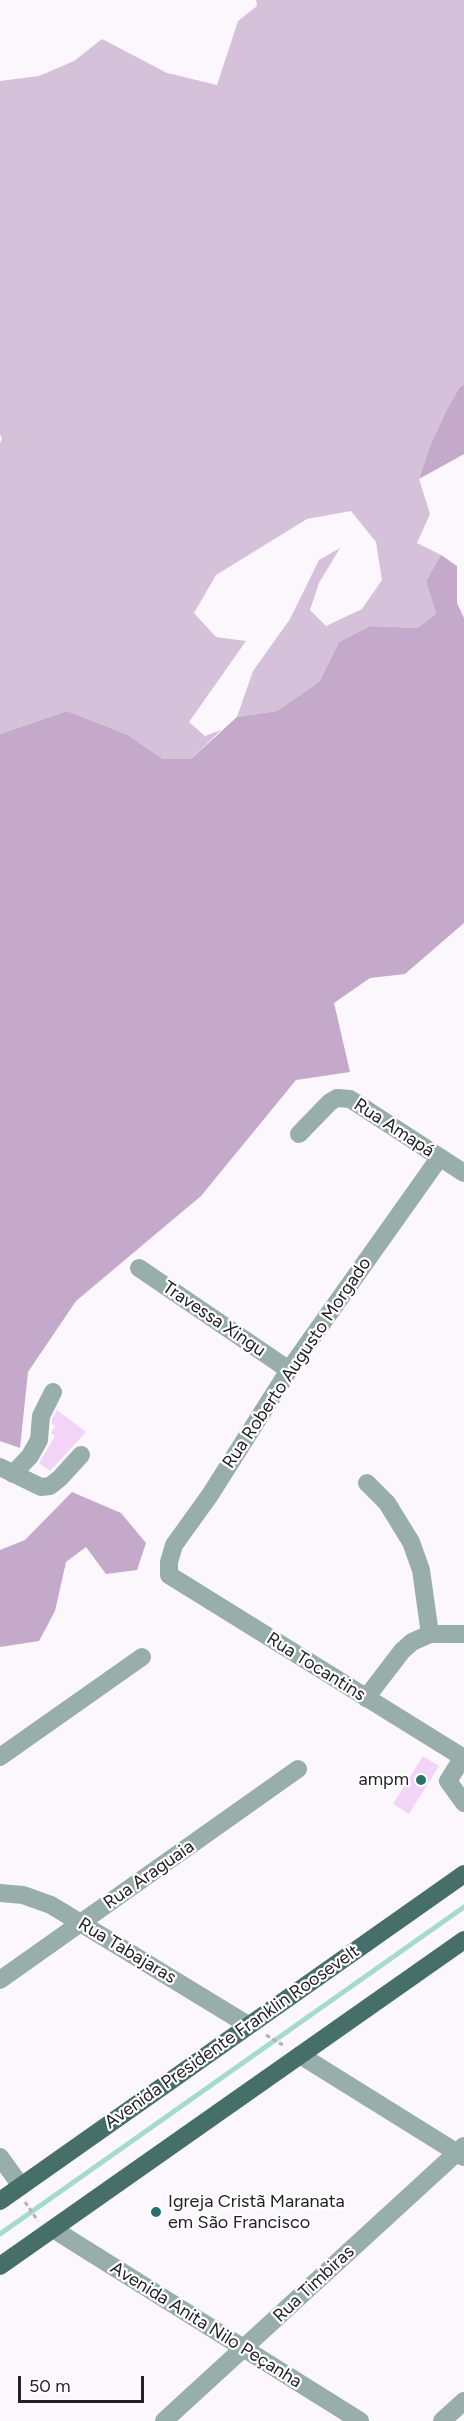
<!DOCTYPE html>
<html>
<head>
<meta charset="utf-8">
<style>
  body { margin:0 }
  #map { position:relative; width:464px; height:2421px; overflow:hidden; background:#fcf6fd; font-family:Figtree,sans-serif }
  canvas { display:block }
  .scale { position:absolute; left:18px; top:2376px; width:126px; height:27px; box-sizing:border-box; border:3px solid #232124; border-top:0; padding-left:8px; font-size:18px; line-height:21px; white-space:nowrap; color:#232124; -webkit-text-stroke:4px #fff; paint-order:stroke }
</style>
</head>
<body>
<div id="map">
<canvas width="464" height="2421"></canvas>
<div class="scale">50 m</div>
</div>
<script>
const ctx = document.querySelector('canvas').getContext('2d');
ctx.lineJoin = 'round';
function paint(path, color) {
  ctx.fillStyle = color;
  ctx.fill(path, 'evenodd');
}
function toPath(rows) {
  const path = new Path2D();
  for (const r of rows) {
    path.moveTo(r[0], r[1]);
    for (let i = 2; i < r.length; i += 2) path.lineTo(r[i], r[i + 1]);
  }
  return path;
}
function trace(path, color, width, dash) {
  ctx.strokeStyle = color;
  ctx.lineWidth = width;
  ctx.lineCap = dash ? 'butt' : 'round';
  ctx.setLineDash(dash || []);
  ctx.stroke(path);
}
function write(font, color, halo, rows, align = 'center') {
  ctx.font = font + ' Figtree,sans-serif';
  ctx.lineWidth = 4.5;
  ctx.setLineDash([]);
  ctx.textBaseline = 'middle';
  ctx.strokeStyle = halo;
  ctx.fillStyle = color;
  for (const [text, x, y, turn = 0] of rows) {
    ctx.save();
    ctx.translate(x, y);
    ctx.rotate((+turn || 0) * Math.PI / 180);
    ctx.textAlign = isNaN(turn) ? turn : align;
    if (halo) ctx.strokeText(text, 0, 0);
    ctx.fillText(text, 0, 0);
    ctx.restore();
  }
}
const green = toPath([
  [256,0,464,0,464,384,459,388,446,411,430,446,419,479,430,514,417,543,441,555,426,581,436,614,417,628,370,626,339,642,319,682,277,711,237,717,253,671,290,619,319,560,340,548,319,583,310,610,326,626,362,609,382,580,376,542,351,511,307,519,216,575,194,613,216,637,246,641,189,722,205,736,221,730,191,759,163,759,128,735,67,711,0,734,0,443,2,439,0,434,0,81,39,76,74,61,102,39,167,73,217,85,238,21,257,6]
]);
const forest = toPath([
  [464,384,464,454,419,479,430,446,446,411,459,388],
  [441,555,457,566,457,603,464,618,464,923,405,974,370,978,334,1003,350,1072,296,1080,201,1196,76,1301,28,1372,20,1448,0,1441,0,734,67,711,128,735,163,759,191,759,237,717,277,711,319,682,339,642,370,626,417,628,436,614,426,581],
  [72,1492,121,1513,146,1543,137,1570,106,1574,86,1547,66,1562,55,1611,39,1641,0,1647,0,1550,25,1540]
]);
const stream = toPath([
  [0,2234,464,1907]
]);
const building = toPath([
  [57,1410,86,1432,50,1471,39,1463,55,1436,51,1433,55,1426,52,1424,52,1419],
  [423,1756,439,1766,409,1814,393,1804]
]);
const path = toPath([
  [266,2035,283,2045],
  [25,2202,38,2221]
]);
const minor = toPath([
  [299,1134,330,1102,337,1098,350,1099,464,1173],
  [440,1157,289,1370,210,1495,174,1545,169,1562,169,1575,464,1758],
  [139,1268,289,1370],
  [0,1467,41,1487,50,1486,60,1478,81,1455],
  [13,1474,30,1456,39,1440,41,1416,53,1392],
  [367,1483,387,1503,411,1542,421,1570,430,1634],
  [366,1698,402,1651,412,1642,430,1634,464,1634],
  [0,1757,142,1657],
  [463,1757,448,1781,464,1803],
  [0,1893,23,1895,51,1905,248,2025],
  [0,1980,298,1769],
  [300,2055,464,2157],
  [0,2157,21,2186],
  [53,2229,360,2421],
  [164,2421,464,2146],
  [442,2421,464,2401]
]);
const major = toPath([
  [0,2201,464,1874],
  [0,2266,464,1940]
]);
const markers = [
  [421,1780,6,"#287068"],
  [156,2212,6,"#287068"]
];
const streetNames = [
  ["Rua Amapá",394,1128,33],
  ["Travessa Xingu",214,1319,34],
  ["Rua Roberto Augusto Morgado",297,1363,-56],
  ["Rua Tocantins",316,1667,32],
  ["Rua Araguaia",149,1875,-35],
  ["Rua Tabajaras",127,1951,31],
  ["Avenida Presidente Franklin Roosevelt",232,2037,-35],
  ["Rua Timbiras",314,2284,-43],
  ["Avenida Anita Nilo Peçanha",206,2325,32]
];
const poiNames = [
  ["ampm",409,1780],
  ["Igreja Cristã Maranata",168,2202,"left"],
  ["em São Francisco",168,2223,"left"]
];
paint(green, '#d6c1da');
paint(forest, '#c4a9ca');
trace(stream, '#a5dad1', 5);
paint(building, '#f1d4f7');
trace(path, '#b5b0b6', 3, [4.5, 3]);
trace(minor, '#98aeaa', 18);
trace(major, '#466f6a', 18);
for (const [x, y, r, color] of markers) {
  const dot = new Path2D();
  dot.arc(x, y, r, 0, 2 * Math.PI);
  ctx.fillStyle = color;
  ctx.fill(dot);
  trace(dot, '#fff', 2);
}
write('18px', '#232124', '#fff', streetNames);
write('18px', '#232124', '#fff', poiNames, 'right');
</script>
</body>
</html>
